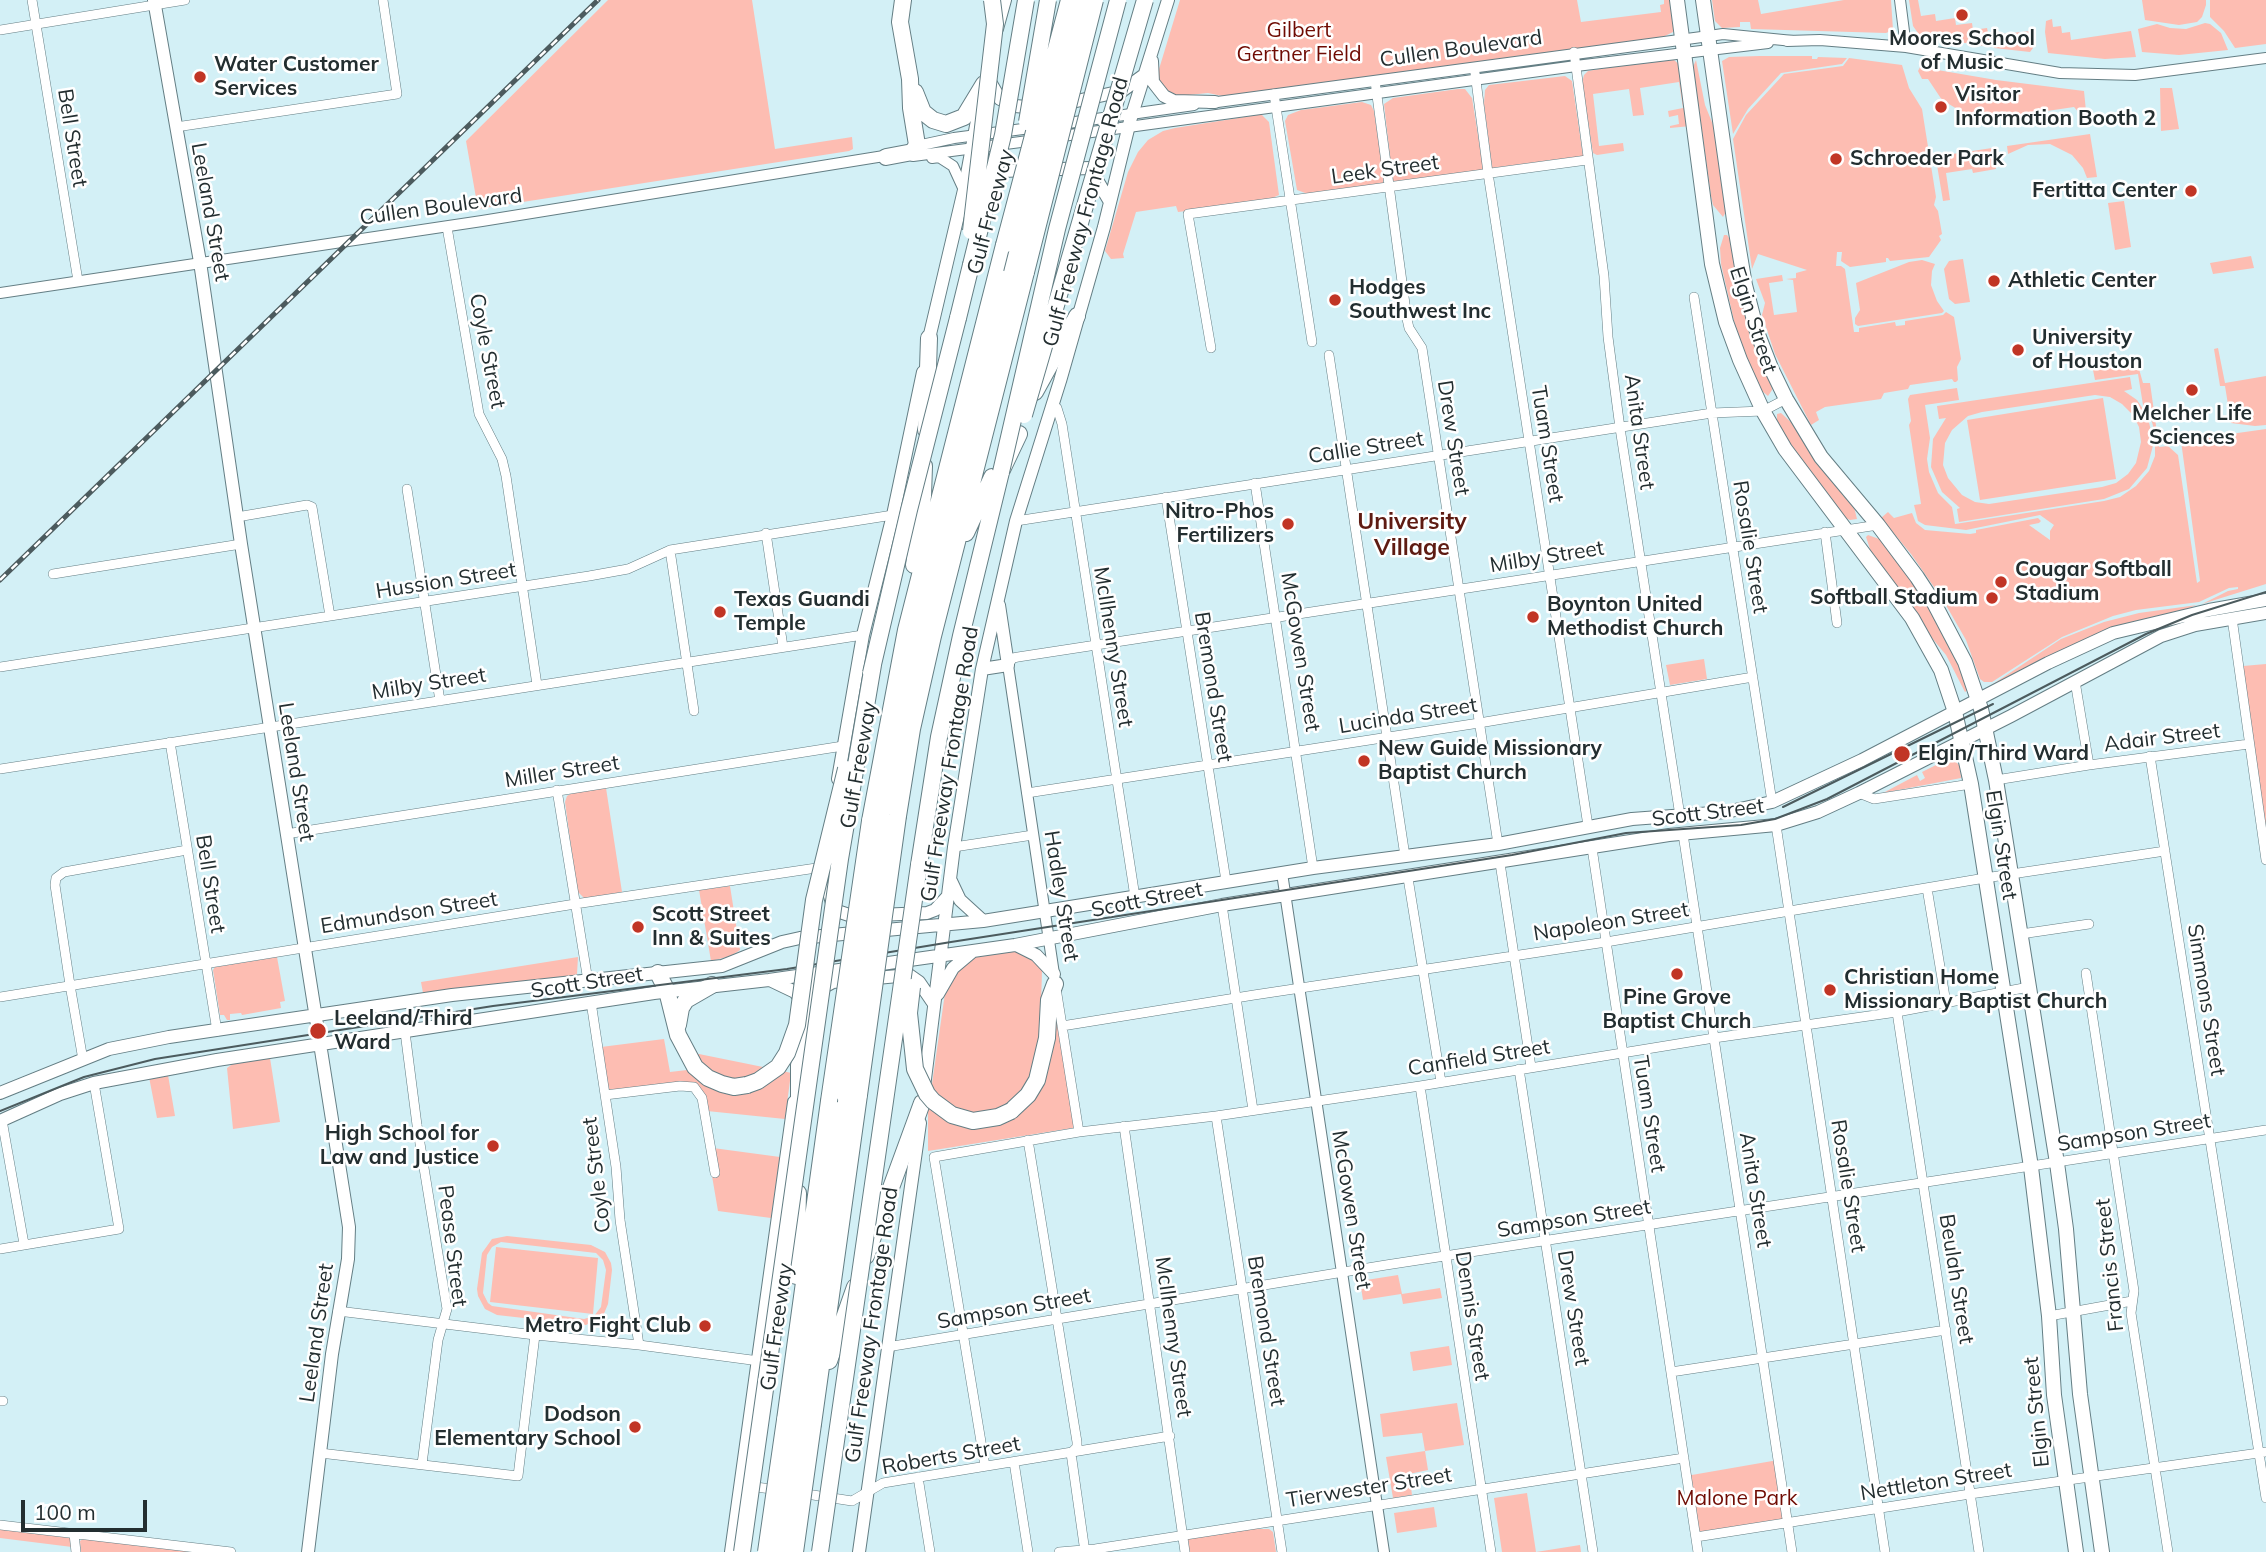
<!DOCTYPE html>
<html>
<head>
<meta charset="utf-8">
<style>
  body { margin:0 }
  #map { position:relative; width:2266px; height:1552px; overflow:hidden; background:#d3f0f6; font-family:Mulish,sans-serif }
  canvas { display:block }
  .scale { position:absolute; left:21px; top:1500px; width:126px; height:32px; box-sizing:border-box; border:4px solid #232e30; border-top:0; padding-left:9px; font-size:21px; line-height:24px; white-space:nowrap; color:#232e30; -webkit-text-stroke:5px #fff; paint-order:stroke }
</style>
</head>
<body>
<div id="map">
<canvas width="2266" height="1552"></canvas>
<div class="scale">100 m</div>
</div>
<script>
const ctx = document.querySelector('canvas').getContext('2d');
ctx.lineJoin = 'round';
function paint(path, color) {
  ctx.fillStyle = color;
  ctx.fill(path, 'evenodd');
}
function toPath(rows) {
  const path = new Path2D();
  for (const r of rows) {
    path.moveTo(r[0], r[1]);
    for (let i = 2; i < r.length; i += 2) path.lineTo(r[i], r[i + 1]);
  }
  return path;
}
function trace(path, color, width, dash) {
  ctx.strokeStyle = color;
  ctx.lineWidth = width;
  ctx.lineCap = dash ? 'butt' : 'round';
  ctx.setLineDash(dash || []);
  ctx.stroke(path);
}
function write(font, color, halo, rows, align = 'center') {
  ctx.font = font + ' Mulish,sans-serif';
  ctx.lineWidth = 5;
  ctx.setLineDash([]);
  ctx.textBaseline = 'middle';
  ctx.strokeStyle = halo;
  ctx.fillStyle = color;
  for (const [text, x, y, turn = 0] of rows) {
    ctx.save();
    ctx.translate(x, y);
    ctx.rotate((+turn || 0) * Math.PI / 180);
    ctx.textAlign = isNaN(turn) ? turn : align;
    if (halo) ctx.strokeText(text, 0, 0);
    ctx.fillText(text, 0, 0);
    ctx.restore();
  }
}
const green = toPath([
  [608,0,752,0,775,149,852,137,853,149,849,151,478,209,466,141],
  [1180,0,1577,0,1581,22,1661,12,1660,5,1664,4,1664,0,1671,0,1674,24,1673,32,1663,37,1227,97,1208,93,1169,97,1156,79],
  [1712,0,1758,0,1761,14,1844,0,1891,0,1893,30,1886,33,1751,29,1750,22,1740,22,1740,27,1722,28,1715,21],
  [1909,0,1918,0,1921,16,1935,14,1936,21,1955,18,1956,25,1972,23,1973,30,1987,28,1991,47,1920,36,1913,26],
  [2142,0,2206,0,2206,5,2202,17,2197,22,2179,25,2145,20],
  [2210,0,2266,0,2266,44,2235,48,2224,31,2210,17],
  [2052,19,2053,27,2061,26,2062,33,2070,32,2071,40,2131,31,2136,57,2105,59,2048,53,2045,32,2046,21],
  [2205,23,2210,24,2221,33,2228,50,2179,55,2142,52,2138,29,2157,24,2170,28,2186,29],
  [2031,31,2033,48,2030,52,1994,48,1992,35],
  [1759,56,1812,56,1812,59,1817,59,1818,57,1847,58,1842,64,1781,73,1748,109,1733,134,1722,61,1729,57],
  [1849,58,1902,65,1909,88,1922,109,1936,197,1934,205,1938,211,1942,234,1939,236,1941,240,1929,257,1890,261,1888,258,1886,258,1886,262,1850,267,1841,261,1842,252,1837,252,1836,266,1841,266,1845,269,1854,332,1859,332,1859,328,1895,322,1896,326,1905,325,1905,321,1943,315,1946,312,1954,317,1961,359,1957,367,1958,380,1956,382,1954,382,1952,379,1910,385,1908,389,1884,393,1881,399,1825,407,1816,412,1819,420,1811,425,1775,354,1762,315,1765,303,1756,279,1782,275,1783,281,1769,283,1774,315,1797,312,1793,280,1786,279,1796,278,1796,273,1807,270,1758,254,1752,269,1733,139,1746,115,1784,74,1843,66],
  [1674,60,1681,66,1691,126,1670,128,1670,126,1679,124,1678,115,1669,117,1668,111,1683,108,1679,82,1640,88,1644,115,1633,116,1629,89,1593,94,1599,146,1623,143,1624,151,1597,155,1593,153,1582,83,1584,75,1588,71,1605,68],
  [1696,60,1705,105,1720,142,1728,208,1723,217,1713,205,1711,196,1693,67],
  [1920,67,1996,80,2084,91,2086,111,2080,114,2074,107,1993,119,1969,115,1966,123,1961,121,1964,113,1942,100,1928,79,1922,79,1918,71],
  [1565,76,1572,81,1583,156,1492,168,1484,104,1485,90,1489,85],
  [2160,88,2172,88,2179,129,2161,131],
  [1458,89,1465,89,1472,98,1484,173,1393,183,1384,104,1393,98],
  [1362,102,1371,105,1374,111,1384,177,1383,184,1308,194,1297,190,1285,121,1288,115,1301,110],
  [1257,115,1262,115,1269,122,1279,195,1266,201,1178,212,1176,206,1136,212,1123,254,1124,258,1111,259,1105,251,1128,172,1138,152,1148,140,1163,131,1175,128],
  [2090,134,2097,177,2087,178,2083,168,2072,155,2050,144,2028,145,2008,154,2007,146],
  [1992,148,1996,169,1973,173,1972,169,1946,173,1950,200,1943,201,1936,159,1939,156],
  [2124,201,2131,247,2115,250,2108,203],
  [1724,235,1727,235,1733,244,1771,379,1772,390,1768,396,1757,387,1740,347,1721,264,1720,248],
  [2251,256,2254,268,2213,274,2210,263],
  [1963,259,1970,302,1955,304,1949,299,1944,269,1949,261],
  [1922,260,1935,264,1932,271,1931,285,1937,301,1944,311,1942,313,1858,326,1855,324,1855,318,1860,310,1856,283,1909,262],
  [2218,348,2225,383,2266,376,2266,425,2255,426,2231,423,2225,386,2220,386,2214,349],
  [2132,364,2133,370,2139,369,2143,383,2150,383,2159,447,2168,446,2178,455,2197,583,2200,581,2181,441,2266,429,2266,584,2202,604,2228,591,2238,589,2238,587,2229,588,2199,602,2136,610,2113,616,2062,637,1992,682,1984,682,1980,679,1966,640,1943,600,1911,554,1881,518,1888,512,1894,518,1912,513,1916,523,1925,530,1970,534,1976,533,1976,530,2038,518,2041,521,2039,523,2029,525,2050,540,2050,531,2054,525,2040,515,1966,530,1925,525,1918,521,1914,505,1921,504,1909,425,1911,421,1908,399,1910,395,1957,388,1959,400,1925,405,1930,438,1927,459,1929,472,1938,493,1952,507,1955,524,2104,501,2120,497,2136,486,2149,471,2155,456,2155,433,2150,415,2143,405,2138,374,2095,380,2093,370],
  [2130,377,2132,389,2124,391,2137,400,2147,415,2154,442,2147,468,2129,489,2104,499,1959,522,1957,509,1960,508,1942,492,1931,467,1933,439,1946,418,1939,419,1937,406],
  [2095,395,2110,397,2122,404,2133,415,2139,427,2141,442,2136,463,2128,474,2116,483,2102,487,1989,504,1975,502,1962,495,1948,478,1943,465,1945,443,1952,430,1968,416,1982,412],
  [2103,398,2116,479,1980,500,1967,420],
  [1781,413,1795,426,1854,507,1857,519,1850,520,1841,516,1777,427,1777,414],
  [1868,535,1882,540,1910,576,1951,645,1969,689,1965,692,1946,655,1927,632,1906,598,1871,552,1866,537],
  [2197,605,2172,614,1990,686,2061,639,2104,622,2139,613],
  [1704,659,1707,679,1670,685,1666,665],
  [2266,664,2266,832,2243,666],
  [1946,760,1956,762,1960,766,1961,778,1883,793,1917,775,1920,781,1925,778,1922,772],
  [606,788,622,892,585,899,577,891,565,802,567,796,572,793],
  [730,886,740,950,731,956,711,961,699,890],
  [1022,951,1038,964,1042,971,1040,1039,1035,1068,1024,1092,1008,1107,971,1116,953,1110,931,1091,946,986,951,976,975,956],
  [277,957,285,1001,280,1002,281,1008,242,1015,241,1013,230,1014,230,1020,227,1020,224,1015,220,1015,213,970,215,967],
  [578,957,577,974,569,979,423,993,421,982],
  [1052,1017,1056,1017,1074,1124,1073,1128,928,1151,928,1105,942,1117,1018,1114],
  [664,1039,670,1072,687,1070,706,1086,721,1092,740,1093,758,1089,773,1081,783,1071,791,1073,785,1119,707,1111,705,1094,689,1082,609,1092,601,1047],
  [694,1053,768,1068,752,1078,729,1080,708,1071],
  [270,1058,280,1122,233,1129,227,1068,234,1063],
  [168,1075,175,1116,157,1118,149,1077],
  [713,1148,780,1157,771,1218,718,1211,712,1176,718,1175],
  [507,1236,591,1245,605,1252,611,1263,612,1270,608,1304,603,1316,586,1325,497,1315,485,1309,478,1296,477,1289,482,1253,492,1239],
  [501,1242,596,1253,603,1260,606,1270,601,1307,594,1316,584,1319,492,1306,488,1303,483,1293,487,1255,492,1247],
  [496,1247,598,1258,593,1314,490,1302],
  [1398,1275,1402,1294,1440,1288,1442,1298,1403,1304,1401,1294,1363,1300,1360,1281],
  [1449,1346,1452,1365,1413,1371,1410,1352],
  [1457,1403,1464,1445,1425,1451,1428,1470,1409,1474,1412,1495,1393,1498,1386,1457,1425,1451,1422,1433,1383,1437,1380,1414],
  [1778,1460,1788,1522,1696,1537,1686,1476],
  [1527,1493,1536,1552,1580,1545,1581,1552,1502,1552,1494,1498],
  [1434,1507,1437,1527,1397,1533,1394,1513],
  [0,1529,71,1538,72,1547,0,1538],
  [1251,1529,1269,1529,1273,1532,1276,1552,1189,1552,1188,1539],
  [83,1539,194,1552,81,1552,80,1541]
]);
const minor = toPath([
  [32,0,78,281],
  [0,30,185,0],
  [1574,52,1604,276,1608,337,1620,428,1680,816],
  [1475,73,1488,173,1588,826],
  [1375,81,1407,319,1409,328,1422,348,1498,844],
  [1274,94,1312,342],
  [176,127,397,94,383,0],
  [447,227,479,414,502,459,506,476,537,685],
  [1694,297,1772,802],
  [1211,348,1188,214,1587,160],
  [1329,355,1405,856],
  [1052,404,1057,408,1062,424,1135,897],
  [1255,483,1313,868],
  [407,489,440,701],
  [1166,497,1226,881],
  [237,517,307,505,312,507,330,616],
  [1016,521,1712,413,1763,411,1786,399],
  [1825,532,1837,623],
  [766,533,783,647],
  [670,550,694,711],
  [53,574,241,544],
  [2232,618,2266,860],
  [1008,665,1013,658,1018,657,1878,525],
  [0,667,589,576,628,569,670,550,893,515],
  [2075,681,2089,765],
  [170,742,217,1031],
  [2150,756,2266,1498],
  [0,769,863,635],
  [1996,780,2089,765,2249,744],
  [557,790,588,981],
  [1027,793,1479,723,1753,677],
  [1859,793,1874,799,1971,784],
  [1776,825,1885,1552],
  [286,834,843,746],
  [1683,834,1792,1552],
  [954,847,1033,835],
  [1592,848,1698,1552],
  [1500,863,1531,1067],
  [1408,878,1441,1082],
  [1927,888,1946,1003],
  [1222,905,1253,1110],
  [2021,934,2089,924],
  [2086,973,2134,1291,2131,1313,2168,1552],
  [1056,988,1079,1132],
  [0,997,575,904,823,867],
  [591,1002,616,1167,620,1220,639,1345],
  [1897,1012,1979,1552],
  [1062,1026,1254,995,1606,942,1985,878,2165,851],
  [405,1032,417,1125,447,1309,438,1340,422,1464],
  [83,1060,70,985,55,885,56,878,64,872,187,850],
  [1519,1069,1593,1552],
  [1420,1086,1491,1552],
  [605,1095,680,1086,694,1087,702,1098,715,1173],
  [1216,1116,1282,1552],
  [2,1120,24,1244],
  [1124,1126,1185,1552],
  [1028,1140,1077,1442,1077,1447,1071,1453,1085,1552],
  [0,1249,119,1229,94,1083],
  [338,1311,535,1335,639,1345,759,1361],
  [2049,1316,2132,1301],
  [887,1347,1386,1265,2266,1130],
  [1671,1372,1946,1330],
  [0,1401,3,1401],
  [320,1453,518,1476,535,1335],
  [1014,1462,1028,1552],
  [985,1466,934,1157,1079,1132,1216,1116,1420,1086,1714,1038,1897,1012,2029,987],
  [918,1477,930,1552],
  [748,1486,779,1490],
  [800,1493,852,1501,883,1483,1170,1436],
  [0,1525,231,1552],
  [74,1534,76,1552],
  [1696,1537,1970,1494,2266,1452],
  [1059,1552,1095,1549,1684,1458]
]);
const tertiary = toPath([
  [1900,0,1906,47],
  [1787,41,1820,40,1906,47,2060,73,2135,75,2266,58],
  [1210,103,1709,36,1723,34,1793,41],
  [1061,124,1194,105],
  [1055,137,1576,66,1768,43],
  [912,147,954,138,1038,127],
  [913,156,1036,140],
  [932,158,939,157,953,166,964,190],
  [0,293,482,221,890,155],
  [1008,665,1054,974],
  [1282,873,1384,1552]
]);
const secondary = toPath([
  [154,0,200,262,241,544,349,1227,348,1259,332,1354,308,1552],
  [997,29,1005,0],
  [1152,61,1153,82,1164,96,1174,101,1215,102],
  [989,80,1000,99,1015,106,1038,108],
  [1063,104,1122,91,1144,75],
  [987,179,1002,171,1090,168,1110,202],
  [927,347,964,190,978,115],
  [982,669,1008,665,999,605],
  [838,779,863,635,893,515,923,372],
  [828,859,828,889,832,903,837,911,852,916,927,913,935,910,947,897],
  [951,881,960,900,983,921],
  [1016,945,1036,955,1054,974],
  [772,981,795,992,804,1004],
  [818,990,833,982,909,975,919,982,934,1004],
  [938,994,953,968,972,952],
  [798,1073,812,974],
  [924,1087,954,847,982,669,1016,521,1060,381,1104,227,1130,121,1168,0],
  [0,1093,109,1049,169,1037,452,995,722,966,782,942,800,938,983,921,1313,868,1498,844,1632,819,1726,812,1772,802,1862,760,2048,663,2113,633,2209,610,2266,600],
  [0,1121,60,1094,94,1083,217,1060,654,993,769,980,1015,945,1222,905,1669,835,1776,825,1818,812,1859,793,2011,716,2161,636,2195,625,2266,613],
  [731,1552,794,1102],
  [859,1552,920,1123]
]);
const primary = toPath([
  [1677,0,1712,264,1726,322,1740,360,1763,411,1785,449,1912,618,1941,670,1955,712,1971,784,2031,1167,2049,1316,2054,1395,2076,1552],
  [1703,0,1734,220,1745,285,1757,332,1771,368,1786,399,1821,457,1878,525,1917,577,1934,603,1965,662,1981,709,1996,780,2057,1163,2066,1229,2080,1394,2102,1552]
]);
const motorway = toPath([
  [915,92,923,112,933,120,946,124,964,117,984,84],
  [886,157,918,151,911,108,910,79,900,22,903,0],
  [958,318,971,265],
  [1035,392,1077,316],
  [926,430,929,338],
  [966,533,992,477],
  [914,565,923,496,924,466],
  [898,816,912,729,933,636,1026,272],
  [884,820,911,673,1012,273],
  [870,821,906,630,1004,245],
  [919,865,939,737,961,636,1001,472,1019,434],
  [658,973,667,991,678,1035,695,1067,708,1078,722,1084,734,1087,747,1085],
  [678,1025,681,1008,686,1000,712,985],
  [1011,1111,1028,1095,1037,1080,1047,1038,1049,1000,1055,984],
  [799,1115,799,1065],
  [866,1256,922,1103],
  [796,1276,798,1193],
  [829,1361,855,1287],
  [785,1420,829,1101],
  [799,1421,845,1096],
  [813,1424,859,1095]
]);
const tram = toPath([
  [1783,807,1993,704],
  [0,1111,84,1077,155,1059,493,1006,787,969,951,942,1512,855,1626,833,1741,825,1775,819,1827,799,2146,634,2192,615,2266,592]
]);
const rail = toPath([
  [0,580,598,0]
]);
const motorwayBridge = toPath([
  [1027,122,1048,0],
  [971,231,995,24,992,0],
  [1004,245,1069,0],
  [971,265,1003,135,1026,0],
  [1026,272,1095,0],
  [1012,273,1081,0],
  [1024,415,1145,0],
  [1001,472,1057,229,1118,0],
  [871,673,909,510,958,318],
  [912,987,909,1013,915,1069,927,1094,933,1101,952,1115,973,1121,998,1117,1011,1111],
  [747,1085,758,1081,778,1067,787,1053,797,1025,814,900,846,769],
  [859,1095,898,816],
  [845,1096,884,820],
  [829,1101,870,821],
  [742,1552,840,859,873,665],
  [766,1552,785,1420],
  [781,1552,799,1421],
  [795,1552,813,1424],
  [820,1552,919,865]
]);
const markers = [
  [1962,15,7,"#c13525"],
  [200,77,7,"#c13525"],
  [1941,107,7,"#c13525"],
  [1836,159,7,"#c13525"],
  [2191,191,7,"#c13525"],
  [1994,281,7,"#c13525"],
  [1335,300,7,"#c13525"],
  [2018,350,7,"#c13525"],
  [2192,390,7,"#c13525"],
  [1288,524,7,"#c13525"],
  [2001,582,7,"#c13525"],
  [1992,598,7,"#c13525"],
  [720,612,7,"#c13525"],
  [1533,617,7,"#c13525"],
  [1902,754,9,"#c13525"],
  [1364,761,7,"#c13525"],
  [638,927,7,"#c13525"],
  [1677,974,7,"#c13525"],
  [1830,990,7,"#c13525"],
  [318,1031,9,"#c13525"],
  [493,1146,7,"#c13525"],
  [705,1326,7,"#c13525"],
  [635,1427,7,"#c13525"]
];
const parkNames = [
  ["Gilbert",1299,31],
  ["Gertner Field",1299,55],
  ["Malone Park",1737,1499]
];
const poiNames = [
  ["Moores School",1962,39,"center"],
  ["of Music",1962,63,"center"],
  ["Water Customer",214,65],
  ["Services",214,89],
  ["Visitor",1955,95],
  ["Information Booth 2",1955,119],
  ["Schroeder Park",1850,159],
  ["Fertitta Center",2177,191,"right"],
  ["Athletic Center",2008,281],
  ["Hodges",1349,288],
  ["Southwest Inc",1349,312],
  ["University",2032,338],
  ["of Houston",2032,362],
  ["Melcher Life",2192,414,"center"],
  ["Sciences",2192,438,"center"],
  ["Nitro-Phos",1274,512,"right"],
  ["Fertilizers",1274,536,"right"],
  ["Cougar Softball",2015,570],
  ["Stadium",2015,594],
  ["Softball Stadium",1978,598,"right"],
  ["Texas Guandi",734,600],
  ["Temple",734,624],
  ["Boynton United",1547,605],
  ["Methodist Church",1547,629],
  ["New Guide Missionary",1378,749],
  ["Baptist Church",1378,773],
  ["Elgin/Third Ward",1918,754],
  ["Scott Street",652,915],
  ["Inn & Suites",652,939],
  ["Christian Home",1844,978],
  ["Missionary Baptist Church",1844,1002],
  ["Pine Grove",1677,998,"center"],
  ["Baptist Church",1677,1022,"center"],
  ["Leeland/Third",334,1019],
  ["Ward",334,1043],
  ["High School for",479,1134,"right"],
  ["Law and Justice",479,1158,"right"],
  ["Metro Fight Club",691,1326,"right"],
  ["Dodson",621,1415,"right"],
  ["Elementary School",621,1439,"right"]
];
const streetNames = [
  ["Cullen Boulevard",1461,49,-8],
  ["Bell Street",72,138,81],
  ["Leek Street",1385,170,-8],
  ["Cullen Boulevard",441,207,-8],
  ["Leeland Street",210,212,80],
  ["Gulf Freeway",991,212,-75],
  ["Gulf Freeway Frontage Road",1086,212,-75],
  ["Elgin Street",1753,320,72],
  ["Coyle Street",487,351,79],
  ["Anita Street",1639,432,82],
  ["Drew Street",1453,438,81],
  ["Tuam Street",1547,444,81],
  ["Callie Street",1366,448,-9],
  ["Rosalie Street",1750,547,81],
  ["Milby Street",1547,557,-9],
  ["Hussion Street",446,581,-9],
  ["McIlhenny Street",1113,647,81],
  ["McGowen Street",1300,652,81],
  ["Milby Street",429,684,-9],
  ["Bremond Street",1213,687,81],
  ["Lucinda Street",1408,716,-9],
  ["Adair Street",2162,738,-7],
  ["Gulf Freeway Frontage Road",950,764,-81],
  ["Gulf Freeway",859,765,-80],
  ["Leeland Street",296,772,81],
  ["Miller Street",562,772,-9],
  ["Scott Street",1708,813,-7],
  ["Elgin Street",2001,845,81],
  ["Bell Street",210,884,81],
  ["Hadley Street",1061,896,81],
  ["Scott Street",1147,900,-11],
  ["Edmundson Street",409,913,-9],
  ["Napoleon Street",1611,922,-9],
  ["Scott Street",587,983,-9],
  ["Simmons Street",2206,1000,81],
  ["Canfield Street",1479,1058,-9],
  ["Tuam Street",1649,1114,81],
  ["Sampson Street",2134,1133,-9],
  ["Coyle Street",597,1175,-97],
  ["Rosalie Street",1848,1186,81],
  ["Anita Street",1755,1190,81],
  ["McGowen Street",1351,1210,81],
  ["Sampson Street",1574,1219,-9],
  ["Pease Street",452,1246,83],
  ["Francis Street",2110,1265,-96],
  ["Beulah Street",1956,1279,81],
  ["Drew Street",1573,1308,81],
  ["Sampson Street",1014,1309,-10],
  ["Dennis Street",1472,1316,81],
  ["Gulf Freeway Frontage Road",872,1325,-82],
  ["Gulf Freeway",777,1327,-82],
  ["Bremond Street",1266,1331,81],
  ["Leeland Street",317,1333,-82],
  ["McIlhenny Street",1173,1337,82],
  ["Elgin Street",2037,1412,-96],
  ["Roberts Street",951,1456,-10],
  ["Nettleton Street",1936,1482,-9],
  ["Tierwester Street",1369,1488,-9]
];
const neighbourhoodNames = [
  ["University",1412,522],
  ["Village",1412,548]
];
paint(green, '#fdbdb2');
trace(minor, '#647e84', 10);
trace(tertiary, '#647e84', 12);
trace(secondary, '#647e84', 14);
trace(primary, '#647e84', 16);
trace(motorway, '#647e84', 18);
trace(minor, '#fff', 9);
trace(tertiary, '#fff', 10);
trace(secondary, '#fff', 12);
trace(primary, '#fff', 14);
trace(motorway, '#fff', 16);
trace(tram, '#4c5b5e', 2);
trace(rail, '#4c5b5e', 5);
trace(rail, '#fff', 2.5, [8]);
trace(motorwayBridge, '#647e84', 18, []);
trace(motorwayBridge, '#fff', 16);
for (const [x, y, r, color] of markers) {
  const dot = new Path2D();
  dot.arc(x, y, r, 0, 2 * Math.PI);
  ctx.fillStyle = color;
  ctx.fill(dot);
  trace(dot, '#fff', 2.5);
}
write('21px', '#6f0b03', '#fff', parkNames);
write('bold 21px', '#232e30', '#fff', poiNames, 'left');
write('21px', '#232e30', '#fff', streetNames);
write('bold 23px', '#5e1b12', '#fff', neighbourhoodNames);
</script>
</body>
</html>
